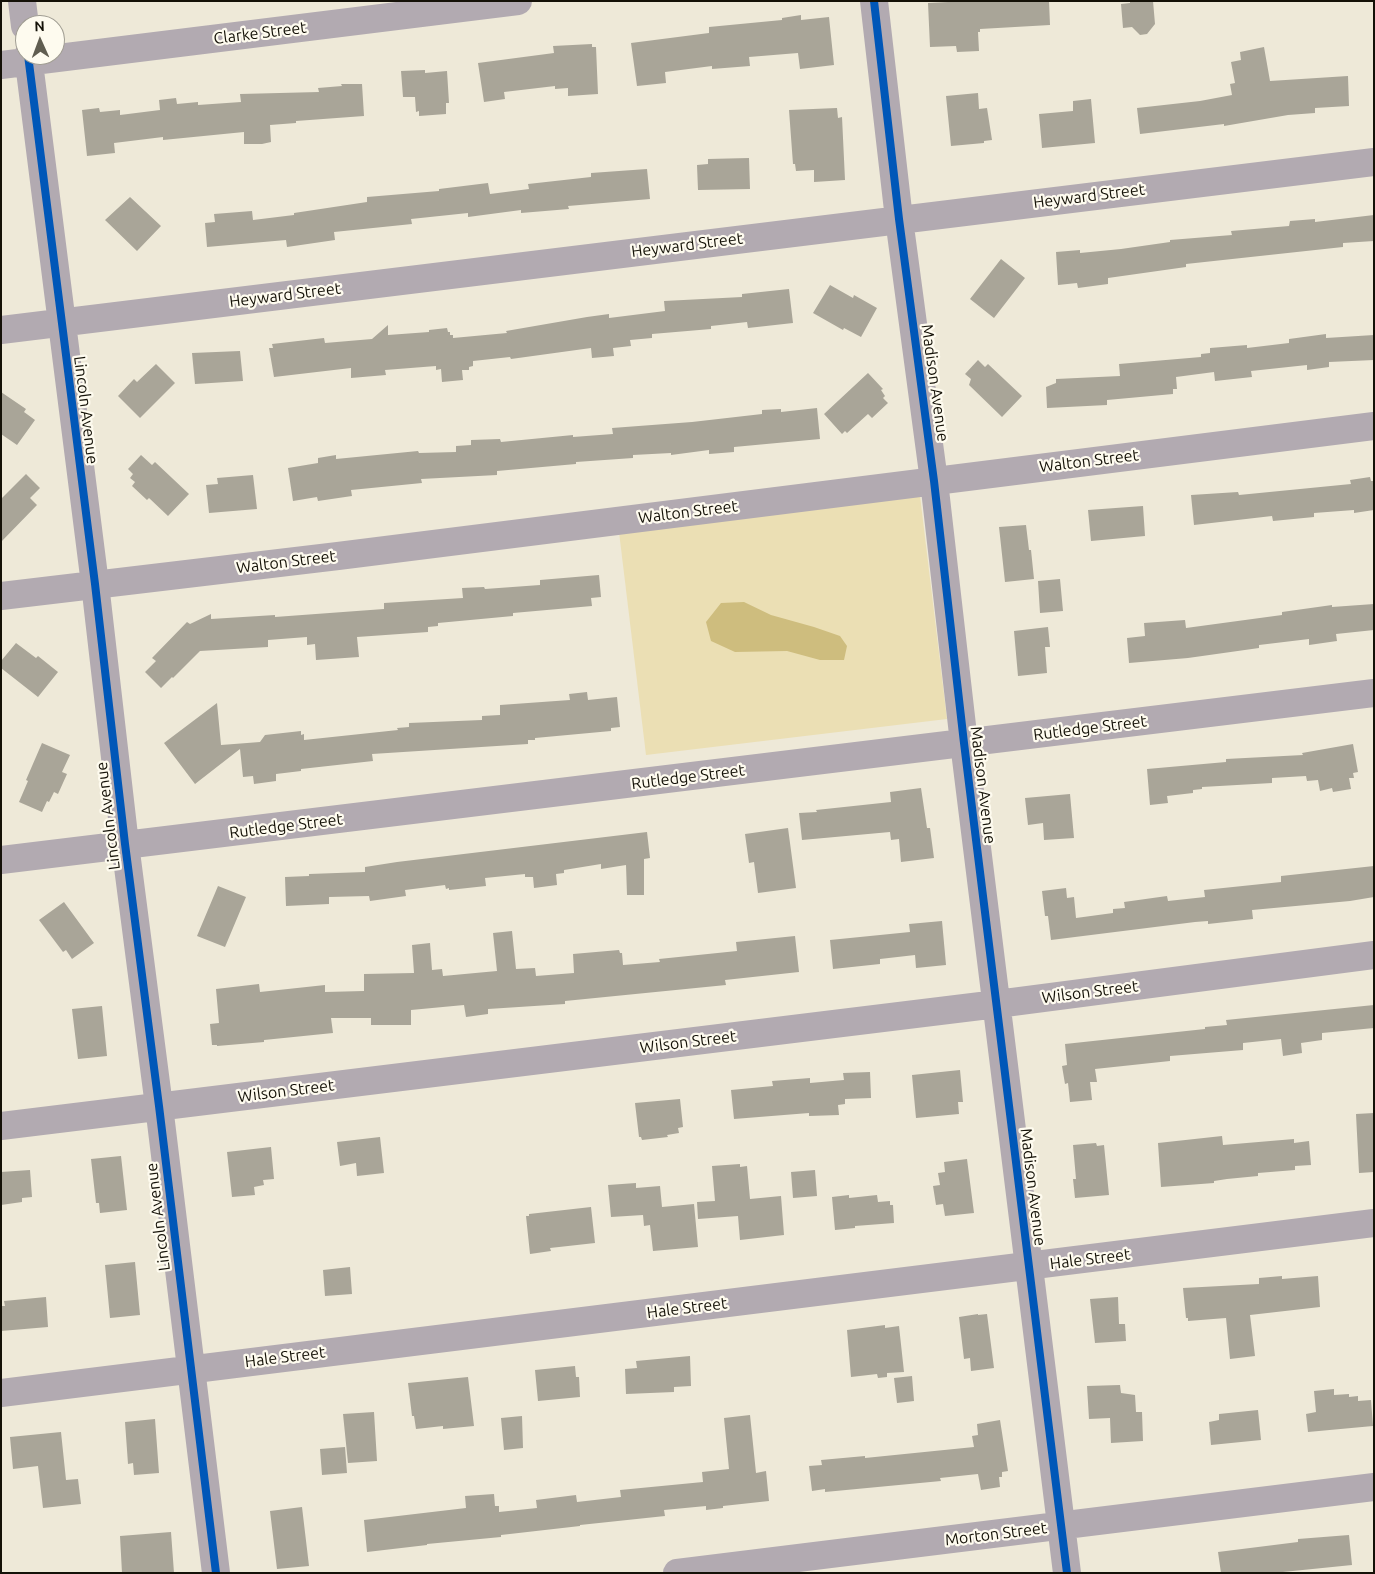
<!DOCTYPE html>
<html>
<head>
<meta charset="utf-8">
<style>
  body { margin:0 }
  #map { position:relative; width:1375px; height:1574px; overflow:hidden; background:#eee9d8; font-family:Ubuntu,sans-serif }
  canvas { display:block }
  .frame { position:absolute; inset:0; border:2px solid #141107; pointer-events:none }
  .north { position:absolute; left:15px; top:15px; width:50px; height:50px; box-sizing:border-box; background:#fefbef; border:1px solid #a09d92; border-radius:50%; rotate:358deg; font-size:14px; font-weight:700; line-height:20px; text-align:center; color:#141107 }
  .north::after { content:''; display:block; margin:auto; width:18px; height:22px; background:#605d50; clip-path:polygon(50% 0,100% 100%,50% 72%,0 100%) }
</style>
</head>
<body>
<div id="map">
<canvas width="1375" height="1574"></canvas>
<div class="frame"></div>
<div class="north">N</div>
</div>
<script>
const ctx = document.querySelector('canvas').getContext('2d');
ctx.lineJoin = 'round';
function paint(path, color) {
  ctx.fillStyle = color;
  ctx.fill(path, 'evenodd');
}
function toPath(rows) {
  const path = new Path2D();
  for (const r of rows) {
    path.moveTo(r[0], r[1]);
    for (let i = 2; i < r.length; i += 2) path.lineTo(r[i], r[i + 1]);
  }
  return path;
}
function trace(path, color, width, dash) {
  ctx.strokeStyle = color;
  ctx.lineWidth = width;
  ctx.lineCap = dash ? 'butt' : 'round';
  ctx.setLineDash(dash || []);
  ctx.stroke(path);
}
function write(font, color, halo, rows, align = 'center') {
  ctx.font = font + ' Ubuntu,sans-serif';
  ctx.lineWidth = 4.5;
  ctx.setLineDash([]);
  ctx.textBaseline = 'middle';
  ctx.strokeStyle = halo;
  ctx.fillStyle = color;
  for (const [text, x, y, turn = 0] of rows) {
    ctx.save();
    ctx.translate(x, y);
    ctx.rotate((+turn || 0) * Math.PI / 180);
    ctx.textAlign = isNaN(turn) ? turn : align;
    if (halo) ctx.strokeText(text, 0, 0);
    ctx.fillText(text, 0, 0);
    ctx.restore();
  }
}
const green = toPath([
  [920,496,947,719,646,755,619,532]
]);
const water = toPath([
  [744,602,771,615,814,627,840,636,847,646,844,660,820,660,787,651,735,652,711,641,706,622,721,603]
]);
const building = toPath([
  [968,1,1049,1,1050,25,980,29,980,32,978,32,979,51,957,52,956,46,930,47,928,3],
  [1130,1,1153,1,1155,24,1147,34,1140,35,1132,27,1123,28,1121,4,1130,3],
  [801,15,801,20,829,17,834,65,800,69,798,53,749,57,750,66,712,69,712,66,665,72,666,83,637,86,631,43,709,33,709,27,782,20,782,18],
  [592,44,592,47,596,47,598,94,568,96,568,88,555,89,555,86,504,92,505,99,484,102,478,63,554,53,553,46],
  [1264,47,1270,81,1348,76,1349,106,1315,108,1315,113,1288,115,1224,126,1224,124,1140,134,1137,108,1200,101,1232,95,1230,84,1235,83,1231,62,1241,60,1240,52],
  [425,70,425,73,447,71,449,103,446,103,446,114,419,116,419,111,416,112,415,97,403,97,401,71],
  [341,84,362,84,364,116,296,121,296,123,270,125,271,142,262,144,244,144,244,132,163,140,163,137,114,143,115,153,87,156,82,110,99,108,100,112,120,110,120,115,160,110,159,100,176,98,177,104,198,102,198,105,241,102,240,94,319,92,318,88,342,86],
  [978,93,979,109,987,108,992,140,984,141,984,143,951,146,946,96],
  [1091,99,1095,143,1042,148,1039,114,1073,111,1073,101],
  [837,108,838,118,842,117,845,180,814,182,814,170,796,171,795,164,793,164,789,110],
  [749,158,750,189,698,190,697,165,708,164,708,159],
  [647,169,650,199,568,206,569,209,521,213,521,210,468,217,468,213,411,219,412,224,334,232,335,240,287,247,286,240,207,247,205,223,215,222,214,214,252,211,253,220,294,215,294,213,367,202,367,197,439,191,439,189,488,183,490,194,529,189,528,184,591,177,591,173],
  [130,197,161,226,137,251,105,220],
  [1374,215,1374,241,1343,243,1343,247,1186,264,1186,267,1108,278,1108,284,1078,288,1077,283,1058,285,1056,252,1080,250,1080,253,1121,249,1170,242,1170,240,1232,235,1231,231,1289,226,1290,221,1315,219,1315,222],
  [1001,259,1025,278,994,318,970,299],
  [830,285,853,298,854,295,877,308,861,337,844,328,843,330,813,313],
  [789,289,793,323,748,328,747,322,711,326,711,329,652,334,652,338,630,340,631,346,613,348,614,356,592,358,591,348,511,359,510,357,473,361,473,366,469,367,469,370,462,370,463,380,442,382,441,369,436,370,436,366,385,370,386,375,351,378,351,368,274,377,269,348,273,348,272,344,324,338,325,343,372,339,388,325,388,335,429,332,429,330,447,328,448,332,450,332,450,335,453,335,453,338,507,333,506,331,587,317,609,314,609,318,665,311,664,301,742,297,742,294],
  [1326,334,1326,338,1374,335,1374,360,1329,362,1329,367,1307,370,1307,365,1251,371,1252,377,1215,381,1214,372,1176,377,1177,389,1173,389,1173,394,1107,400,1107,405,1047,408,1046,387,1056,383,1056,379,1120,376,1119,364,1201,357,1201,354,1210,353,1210,348,1247,345,1247,348,1289,343,1289,339],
  [240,351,243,381,195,384,192,353],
  [978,360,985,367,988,364,1022,396,1002,417,969,385,971,379,965,374],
  [156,364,175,383,140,418,118,396,134,379,137,382],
  [868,373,883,389,881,390,885,396,883,398,888,403,872,418,868,414,847,433,845,431,842,434,824,414],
  [1,392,26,409,24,412,35,420,17,445,1,434],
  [817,408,820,439,734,447,734,452,709,454,709,450,671,455,671,453,633,455,633,458,576,462,576,464,497,471,497,475,421,479,422,483,351,490,352,496,318,501,317,497,293,501,288,468,318,463,318,458,336,455,336,459,418,451,419,453,456,452,456,446,471,445,471,440,500,439,501,442,573,435,573,437,613,434,612,428,692,422,762,414,762,410,781,409,781,412],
  [141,455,152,465,155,462,189,494,168,516,149,498,147,500,132,486,135,482,130,478,133,474,128,469],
  [26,474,40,488,30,498,37,505,1,542,1,499],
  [253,475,257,509,209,513,206,485,218,484,217,478],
  [1370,477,1371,481,1374,481,1374,510,1354,513,1354,510,1314,513,1314,517,1273,521,1272,516,1194,525,1191,495,1238,492,1239,495,1351,484,1350,480],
  [1143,506,1145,536,1091,541,1088,510],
  [1026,525,1029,550,1031,550,1034,579,1005,582,999,527],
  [599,575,601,597,591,598,592,606,513,613,513,616,438,623,438,626,428,627,428,632,357,637,359,657,316,660,315,644,307,645,307,637,268,640,268,647,200,651,173,678,172,677,161,688,145,672,156,661,152,658,187,622,190,624,211,614,211,619,275,615,275,617,384,609,384,603,463,598,462,588,484,587,485,589,540,585,540,580],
  [1060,579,1063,611,1040,613,1038,581],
  [1374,604,1374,630,1336,634,1337,641,1309,645,1309,639,1259,645,1259,648,1188,658,1129,663,1127,638,1145,636,1144,623,1185,620,1186,628,1282,615,1282,612,1332,605,1332,607],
  [1048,627,1050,647,1045,647,1047,673,1018,676,1014,631],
  [16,643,36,658,38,656,58,672,38,697,1,668,1,661],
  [587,692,588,700,617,697,620,727,611,728,611,731,535,738,535,740,528,740,528,744,372,754,373,761,301,769,301,771,276,774,276,781,254,784,253,776,243,777,240,749,195,784,164,743,217,703,221,745,260,742,265,735,301,731,301,735,304,734,304,740,398,730,397,728,409,727,409,723,482,720,482,716,500,715,500,705,570,700,569,694],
  [42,743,70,755,62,772,67,774,58,794,54,792,49,802,47,801,42,812,19,802,28,781,26,780],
  [1353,744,1358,772,1353,773,1354,778,1349,778,1351,789,1333,792,1332,788,1320,791,1318,780,1307,781,1306,776,1272,778,1272,783,1202,787,1202,789,1193,790,1193,793,1167,796,1168,803,1150,805,1147,769,1226,762,1226,759,1303,755,1302,753],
  [921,788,927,828,930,828,934,858,901,862,899,839,891,840,890,832,802,840,799,813,817,812,816,810,891,802,890,792],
  [1070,794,1074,838,1044,840,1043,823,1028,825,1025,798],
  [788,828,796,888,758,893,754,862,749,863,745,834],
  [647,832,650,858,644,859,644,895,627,895,626,865,601,869,601,864,564,870,564,873,556,874,557,885,534,888,533,877,525,877,525,874,485,878,486,886,449,890,449,888,446,889,445,885,405,890,406,896,370,901,369,896,329,897,329,904,286,906,285,877,309,876,309,874,365,872,365,867,397,862],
  [1374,866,1374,897,1350,901,1252,910,1253,919,1208,924,1208,921,1195,922,1051,940,1048,916,1045,916,1042,891,1066,888,1067,898,1074,897,1076,918,1113,913,1113,909,1125,908,1124,902,1167,896,1168,901,1205,897,1204,890,1281,882,1281,876],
  [218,886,246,897,225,947,197,936],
  [64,902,94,943,72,959,66,950,63,952,39,920],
  [942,921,946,965,916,968,915,955,880,959,880,964,833,969,830,940,910,932,909,924],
  [512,931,516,969,535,968,536,976,574,973,573,954,619,950,620,953,622,953,623,965,660,962,659,959,737,951,736,942,795,936,799,972,725,980,726,985,565,1001,565,1004,488,1009,488,1014,466,1017,464,1005,411,1010,411,1025,371,1025,371,1018,331,1018,333,1033,264,1040,264,1042,217,1046,217,1045,212,1045,210,1024,219,1023,216,989,259,984,260,992,325,985,325,992,364,991,364,974,414,973,412,945,430,943,432,970,442,969,443,976,497,971,493,933],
  [1374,1005,1374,1028,1322,1033,1322,1040,1301,1043,1302,1053,1283,1056,1281,1039,1243,1043,1243,1050,1170,1056,1170,1061,1095,1069,1097,1082,1090,1082,1092,1100,1070,1102,1068,1083,1065,1084,1062,1066,1067,1065,1065,1044,1205,1029,1205,1027,1227,1025,1226,1020],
  [102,1006,107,1056,78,1059,72,1009],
  [960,1070,963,1102,958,1102,959,1114,916,1118,912,1075],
  [870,1072,871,1098,845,1099,845,1104,838,1105,839,1115,809,1116,809,1113,734,1119,731,1090,773,1086,772,1081,810,1078,810,1083,844,1080,843,1073],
  [680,1099,683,1127,678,1128,679,1133,667,1135,668,1137,642,1140,641,1137,639,1137,635,1103],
  [1374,1113,1374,1172,1359,1173,1356,1114],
  [1222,1136,1223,1145,1294,1139,1294,1143,1309,1141,1311,1165,1295,1166,1295,1170,1258,1173,1258,1176,1227,1179,1214,1181,1214,1183,1161,1187,1158,1143],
  [380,1137,384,1173,357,1176,356,1163,340,1166,337,1142],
  [1096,1143,1097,1146,1104,1145,1109,1195,1075,1198,1073,1179,1076,1179,1073,1145],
  [271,1147,274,1179,263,1180,264,1185,254,1187,255,1195,232,1197,227,1152],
  [121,1156,127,1210,100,1213,99,1203,96,1203,91,1159],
  [967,1159,974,1213,945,1216,943,1204,936,1205,933,1186,940,1185,938,1173,945,1172,944,1162],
  [740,1164,740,1167,747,1166,750,1199,781,1196,784,1235,740,1240,738,1216,698,1219,697,1202,715,1201,712,1166],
  [30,1170,32,1197,22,1198,22,1202,1,1205,1,1172],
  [815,1170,817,1196,793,1198,791,1172],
  [636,1183,636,1188,660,1186,662,1207,694,1204,698,1247,653,1251,650,1225,644,1226,643,1215,611,1217,608,1185],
  [849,1195,849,1198,877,1195,878,1202,890,1201,890,1205,893,1205,894,1223,855,1226,855,1228,835,1230,832,1197],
  [591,1207,595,1243,550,1248,551,1251,530,1254,526,1216,529,1216,529,1214],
  [135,1262,140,1315,110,1318,105,1265],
  [350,1267,352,1294,325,1296,323,1270],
  [1282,1276,1282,1279,1318,1276,1320,1307,1250,1315,1255,1356,1230,1359,1226,1318,1188,1321,1188,1318,1186,1318,1183,1288,1259,1284,1259,1278],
  [46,1297,48,1327,1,1331,1,1306,5,1306,4,1301],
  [1118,1297,1119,1324,1125,1324,1126,1341,1095,1343,1090,1299],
  [978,1314,978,1315,987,1314,994,1368,971,1371,970,1358,964,1359,959,1317],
  [885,1325,885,1328,899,1326,904,1372,887,1373,887,1377,878,1378,877,1374,851,1377,847,1330],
  [690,1356,691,1386,674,1387,674,1392,626,1394,625,1369,637,1368,636,1361],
  [575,1366,576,1377,579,1377,580,1397,538,1401,535,1370],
  [912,1376,914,1401,897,1403,894,1378],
  [468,1377,474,1426,443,1429,443,1426,416,1429,414,1416,412,1416,408,1383],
  [1120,1385,1121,1393,1135,1395,1136,1412,1142,1412,1143,1441,1111,1443,1110,1418,1089,1419,1087,1386],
  [1334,1389,1334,1395,1349,1394,1349,1397,1358,1396,1358,1401,1371,1400,1373,1426,1308,1432,1306,1414,1316,1412,1314,1391],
  [1258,1410,1261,1440,1211,1445,1209,1422,1219,1420,1219,1414],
  [374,1412,377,1461,348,1463,343,1414],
  [750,1415,756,1473,766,1471,769,1501,723,1506,723,1508,706,1510,706,1506,664,1510,665,1516,580,1525,580,1526,501,1535,501,1537,427,1544,427,1545,367,1552,364,1520,466,1508,465,1496,494,1494,495,1506,499,1506,499,1512,537,1508,536,1500,576,1495,577,1502,621,1497,620,1490,703,1482,702,1472,729,1469,724,1418],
  [522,1416,523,1448,504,1450,501,1418],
  [155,1419,159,1473,134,1475,133,1463,128,1464,125,1422],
  [1000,1420,1008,1471,1002,1472,1002,1477,999,1477,1000,1487,981,1490,978,1474,940,1478,941,1481,825,1492,825,1489,812,1491,809,1466,822,1465,821,1460,865,1456,865,1458,974,1447,972,1436,978,1435,977,1424],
  [61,1432,66,1480,78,1479,81,1504,43,1508,38,1466,13,1469,10,1437],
  [345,1447,347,1473,322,1475,320,1449],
  [302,1507,309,1566,277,1569,270,1511],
  [171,1532,174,1573,122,1573,120,1536],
  [1349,1535,1352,1565,1273,1573,1221,1573,1218,1552,1298,1542,1298,1539]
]);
const street = toPath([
  [22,1,25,26],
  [874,1,899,219,934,481,964,743,1067,1573],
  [28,55,95,584,125,844,159,1106,216,1573],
  [1,65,518,1],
  [1,330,1374,162],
  [1,596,338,556,1374,426],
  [1,860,1374,693],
  [1,1126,997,1004,1374,955],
  [1,1393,1374,1223],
  [677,1573,1374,1487]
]);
const cycleway = toPath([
  [874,1,899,219,934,481,964,743,1067,1573],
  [28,55,95,584,125,844,159,1106,216,1573]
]);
const streetNames = [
  ["Clarke Street",260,33,-7],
  ["Heyward Street",1089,196,-7],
  ["Heyward Street",687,245,-7],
  ["Heyward Street",285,295,-7],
  ["Madison Avenue",935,383,82],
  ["Lincoln Avenue",86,410,83],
  ["Walton Street",1089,461,-7],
  ["Walton Street",688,512,-7],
  ["Walton Street",286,562,-7],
  ["Rutledge Street",1090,728,-7],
  ["Rutledge Street",688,777,-7],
  ["Madison Avenue",983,785,83],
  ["Lincoln Avenue",108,816,-97],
  ["Rutledge Street",286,826,-7],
  ["Wilson Street",1090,992,-7],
  ["Wilson Street",688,1042,-7],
  ["Wilson Street",286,1091,-7],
  ["Madison Avenue",1033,1187,83],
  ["Lincoln Avenue",158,1217,-97],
  ["Hale Street",1090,1259,-7],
  ["Hale Street",687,1308,-7],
  ["Hale Street",285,1357,-7],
  ["Morton Street",996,1534,-7]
];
paint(green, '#ebdfb4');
paint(water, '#cebd7e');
paint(building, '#a9a598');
trace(street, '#b2aab1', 28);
trace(cycleway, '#0057b8', 8);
write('16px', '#141107', '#fefbef', streetNames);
</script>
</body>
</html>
